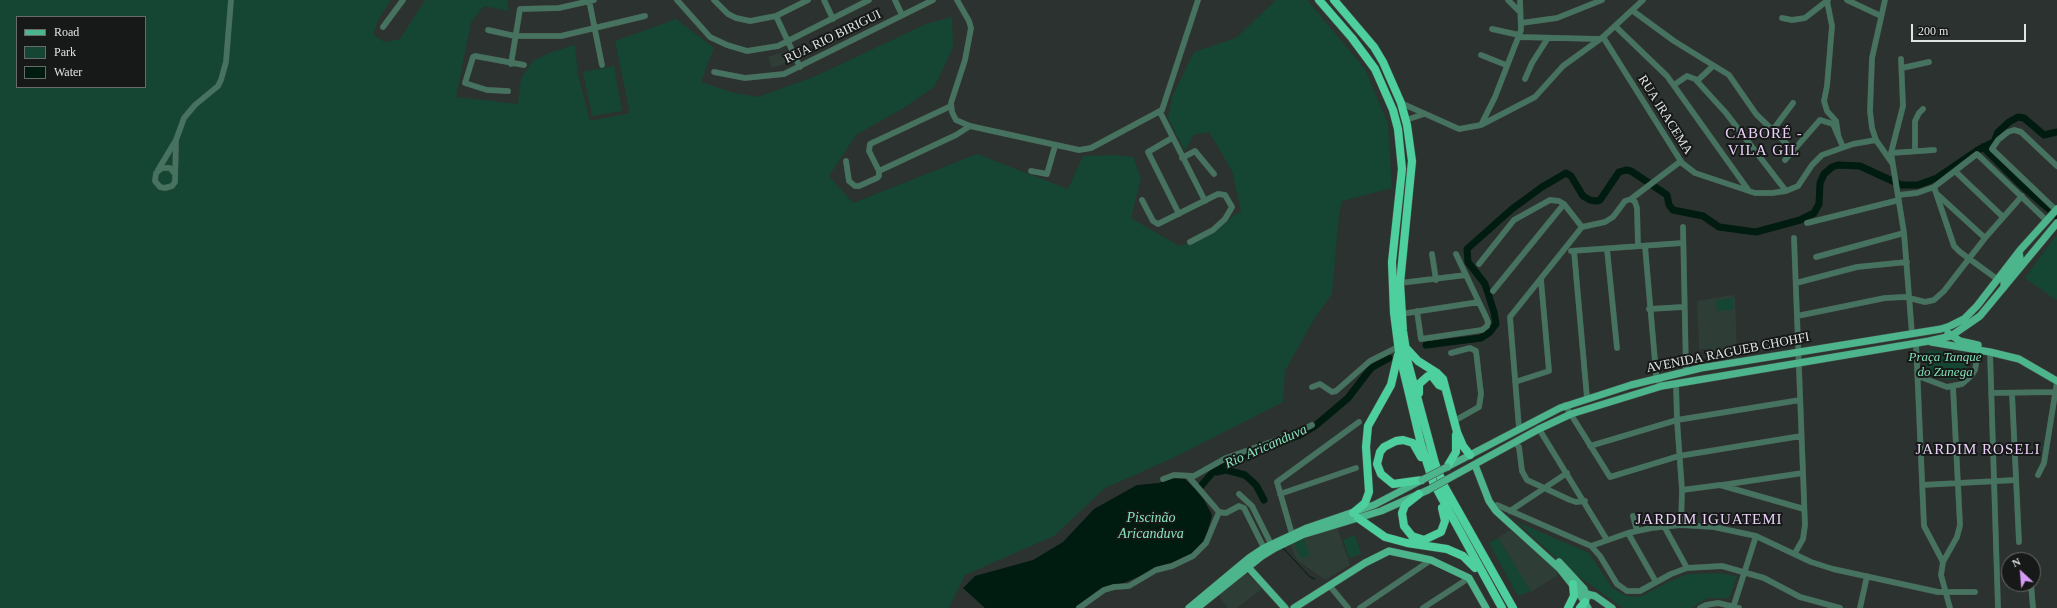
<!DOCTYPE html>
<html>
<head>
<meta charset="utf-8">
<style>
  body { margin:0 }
  #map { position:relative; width:2057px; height:608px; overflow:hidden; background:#2b322f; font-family:"Times New Roman",serif }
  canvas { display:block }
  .legend { position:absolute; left:16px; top:16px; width:130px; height:72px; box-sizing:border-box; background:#161918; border:1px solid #676b69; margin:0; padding:5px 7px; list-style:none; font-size:12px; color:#e0e5e3 }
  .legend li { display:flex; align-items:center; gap:8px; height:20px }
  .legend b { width:20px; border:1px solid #676b69 }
  .north { position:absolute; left:2001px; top:552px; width:40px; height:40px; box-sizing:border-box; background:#161918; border:1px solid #676b69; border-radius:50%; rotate:334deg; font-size:11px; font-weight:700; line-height:16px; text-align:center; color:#e0e5e3 }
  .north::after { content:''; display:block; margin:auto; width:14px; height:18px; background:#d99af7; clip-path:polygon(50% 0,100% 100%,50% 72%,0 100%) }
  .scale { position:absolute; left:1911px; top:24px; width:115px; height:18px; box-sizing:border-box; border:2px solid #e0e5e3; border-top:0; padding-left:5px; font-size:12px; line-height:14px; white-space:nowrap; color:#e0e5e3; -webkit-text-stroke:3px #161918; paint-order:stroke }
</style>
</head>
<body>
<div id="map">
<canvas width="2057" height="608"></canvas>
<ul class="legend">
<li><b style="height:5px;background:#4db58c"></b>Road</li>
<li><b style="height:11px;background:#154634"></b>Park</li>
<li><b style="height:11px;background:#001b10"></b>Water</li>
</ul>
<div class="north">N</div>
<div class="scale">200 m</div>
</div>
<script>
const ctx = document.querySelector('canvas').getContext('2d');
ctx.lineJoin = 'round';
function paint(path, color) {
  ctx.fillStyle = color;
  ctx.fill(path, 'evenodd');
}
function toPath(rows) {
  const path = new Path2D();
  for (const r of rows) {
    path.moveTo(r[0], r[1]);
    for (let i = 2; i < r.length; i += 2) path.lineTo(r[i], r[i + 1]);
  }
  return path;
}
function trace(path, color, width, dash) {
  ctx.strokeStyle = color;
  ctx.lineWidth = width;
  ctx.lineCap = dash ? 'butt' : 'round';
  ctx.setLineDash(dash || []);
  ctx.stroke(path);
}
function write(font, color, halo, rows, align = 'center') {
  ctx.font = font + ' "Times New Roman",serif';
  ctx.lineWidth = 4;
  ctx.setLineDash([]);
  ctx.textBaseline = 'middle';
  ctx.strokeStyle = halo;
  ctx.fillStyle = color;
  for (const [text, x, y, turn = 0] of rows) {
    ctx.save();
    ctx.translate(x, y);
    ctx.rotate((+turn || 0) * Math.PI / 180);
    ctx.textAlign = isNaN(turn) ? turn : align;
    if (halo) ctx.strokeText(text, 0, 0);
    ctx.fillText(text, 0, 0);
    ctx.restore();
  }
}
const built = toPath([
  [787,51,790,62,772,68,768,57],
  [1732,295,1735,298,1737,357,1715,361,1714,358,1706,359,1705,349,1699,349,1697,301],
  [1337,527,1350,565,1325,580,1297,560,1290,544],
  [1510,530,1558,572,1557,576,1531,592,1498,538],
  [1246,572,1262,589,1237,608,1228,608,1218,595]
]);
const green = toPath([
  [0,0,391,0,380,17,373,34,384,42,400,39,425,0,507,0,509,11,484,6,471,22,456,97,518,104,521,78,533,61,551,52,575,45,578,75,590,121,630,113,615,41,676,19,714,48,701,82,731,92,758,97,816,76,926,24,952,17,953,47,935,86,905,107,856,135,829,176,853,203,977,154,1068,189,1083,156,1113,155,1133,157,1141,178,1131,218,1179,246,1207,237,1222,224,1241,211,1232,171,1209,132,1193,135,1185,151,1168,118,1172,97,1194,52,1236,38,1276,0,1307,0,1365,69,1388,124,1392,188,1342,201,1339,215,1332,294,1314,319,1285,371,1283,402,1173,458,1105,488,1054,536,965,575,949,608,0,608],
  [17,17,145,17,145,87,17,87],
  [614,66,622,111,592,116,583,72],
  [2057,234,2057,299,2056,300,2025,278],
  [1733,298,1733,310,1717,311,1716,300],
  [1929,350,1968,354,1970,359,1969,364,1964,373,1957,378,1948,380,1940,378,1932,374,1926,365,1925,353],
  [1517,522,1589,553,1612,588,1626,596,1638,597,1644,595,1668,582,1688,574,1718,573,1737,576,1729,598,1707,598,1692,608,1623,608,1567,568],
  [1355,535,1361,554,1349,558,1343,540],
  [1498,538,1531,591,1518,596,1489,543],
  [1304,539,1310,555,1301,559,1294,543]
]);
const water = toPath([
  [1173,478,1185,479,1202,496,1212,515,1206,538,1193,553,1176,564,1159,568,1119,585,1078,608,985,608,963,588,975,576,1033,560,1063,542,1094,509,1137,485,1159,483]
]);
const stream = toPath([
  [1283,548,1310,577,1315,579]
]);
const river = toPath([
  [1983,147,2021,185,2057,216],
  [1426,345,1481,338,1490,332,1496,324,1494,312,1485,284,1468,262,1467,249,1512,209,1542,187,1566,173,1571,176,1583,196,1590,200,1596,201,1600,200,1619,172,1626,170,1631,171,1667,195,1669,205,1673,210,1703,216,1719,227,1756,232,1800,220,1814,213,1819,204,1820,183,1824,174,1832,167,1838,165,1860,166,1901,185,1918,185,1937,178,1978,150,1994,142,1998,132,2009,122,2018,117,2024,118,2044,135,2057,132],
  [1269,445,1298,436,1315,426,1348,398,1371,368,1389,358],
  [1217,472,1226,470,1245,475,1256,485,1264,500],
  [1195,493,1213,472,1256,450]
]);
const minor = toPath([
  [589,0,602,65],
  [677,0,710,37,727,45,747,51,778,46,869,0],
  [714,0,728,14,736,18,750,21,776,16,808,0],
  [824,0,833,19],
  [895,0,902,15],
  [957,0,969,21,971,28,965,60,951,103,952,112,956,120,970,126,1079,150,1091,148,1162,110,1198,0],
  [1508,0,1519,11],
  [1847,0,1881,16],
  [1885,0,1872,58,1870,111,1872,128,1876,140,1892,163],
  [1827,1,1832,26,1827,86,1824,101,1827,111,1836,121,1838,134],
  [1633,11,1674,41,1729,75,1756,114,1794,151],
  [776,16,800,67],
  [1782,18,1792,20,1805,18,1828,0],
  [1521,23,1557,18,1602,0],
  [1615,26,1667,76,1749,191],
  [383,27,403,0],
  [1492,29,1519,35],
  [488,30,515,36,561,36,645,16],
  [1518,37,1599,39],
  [1603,37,1682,163,1695,173,1755,193,1772,193,1786,191,1798,186,1812,165,1822,155,1853,144,1876,140],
  [1481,55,1506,65],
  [1901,59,1903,106,1891,153,1904,233,1912,334],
  [511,64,520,9,559,8,594,0],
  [1902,68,1929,62],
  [714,72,745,78,784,74,933,0],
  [1525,79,1532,63,1548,38],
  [1697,81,1713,66],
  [1674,85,1687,76,1695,79,1726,113,1786,191],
  [508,91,487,90,465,83,473,57,475,56,524,65],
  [1401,103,1459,129,1481,125,1535,97,1563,66,1603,37,1643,0],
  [951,106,870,144,869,151,879,171,956,135,970,126],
  [1160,112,1205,201],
  [1406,120,1424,114],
  [1481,125,1495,97,1521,30,1520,0],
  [1772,131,1793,103],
  [1172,138,1148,152,1179,214],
  [176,140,184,118,195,105,218,86,221,80,226,62,231,0],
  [1915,150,1915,121,1919,113,1923,109],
  [1891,153,1934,150],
  [1182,158,1195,151,1214,174],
  [1785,160,1820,120,1833,124,1843,147],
  [846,161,849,181,855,186,859,186,877,178,879,176,879,171],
  [158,170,176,140,175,182,172,186,165,188,160,187,155,181,156,173,162,168,170,168,175,174],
  [1031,171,1047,174,1055,146],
  [1956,172,2003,217],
  [1934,187,1954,246,1960,252,1997,279],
  [1898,195,1917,193,1934,187,1977,154,2046,220],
  [1938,195,1985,238],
  [1631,199,1681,161],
  [1142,200,1153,221,1158,224,1218,194,1225,195,1232,207,1225,219,1213,230,1190,242],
  [2056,210,1992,149,1998,140,2008,132,2014,130,2021,132,2057,166],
  [1807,223,1899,200],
  [1582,227,1605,222,1613,217,1625,201,1631,199,1635,202,1637,208,1638,246],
  [1683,227,1686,370],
  [1794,238,1805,525,1803,539,1795,553],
  [1645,246,1656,373,1656,378,1662,386],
  [1607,249,1617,348],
  [1571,251,1682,243],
  [1574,251,1587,398],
  [1432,254,1436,280],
  [1816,257,1904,233],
  [1479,264,1514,220,1550,200,1559,201,1564,204,1582,227],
  [1400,283,1466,275],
  [1796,283,1857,267,1907,262],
  [1493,291,1564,204],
  [1649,309,1683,307],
  [1417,311,1421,339,1482,330,1487,326,1488,322,1486,317,1456,254],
  [1401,314,1479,302],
  [1797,316,1885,298,1905,297,1925,302,1934,300,1944,291,1985,238,2022,196],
  [1916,343,1924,526,1943,562],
  [1990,352,1998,608],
  [1451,353,1470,348,1476,351,1481,394,1479,407,1454,421],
  [1918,376,1947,387,1962,384,1971,376,1975,370,1979,347],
  [1515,382,1549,371,1541,280],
  [1676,383,1677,420,1682,490,1681,525],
  [1312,387,1320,384,1332,392,1336,391,1370,361,1398,347],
  [1991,393,2054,392],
  [2012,393,2019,542],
  [1565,405,1610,477,1679,456,1801,436],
  [1519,428,1510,317,1582,227],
  [1539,429,1607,540],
  [1515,443,1519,447,1522,471,1527,480,1570,500,1576,502,1585,501],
  [1590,446,1677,420,1800,400],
  [2038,475,2044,463,2057,382],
  [1188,476,1219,512,1226,513,1239,506,1244,508,1264,548],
  [1163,479,1174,475,1194,476,1226,458,1299,432,1312,425],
  [1722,485,1803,473],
  [1922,485,2016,480],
  [1682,490,1720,485,1804,509],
  [1239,494,1252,506,1271,544],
  [1280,494,1356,468],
  [1497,505,1591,546,1600,556,1617,584,1627,591,1640,591,1671,574,1687,568,1722,566,1764,578,1800,597,1840,608],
  [1510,511,1567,473],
  [1633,516,1637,531],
  [1664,526,1687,568],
  [1628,533,1656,582],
  [1292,534,1277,482,1359,422],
  [1591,546,1628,533,1651,528,1681,525,1714,527,1756,536,1811,562,1833,569,1938,592,1975,592],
  [2031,584,2033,608],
  [1329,585,1348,608],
  [1079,608,1104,590,1114,587,1129,586,1156,570,1172,566,1193,556,1206,543,1219,512],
  [1360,608,1431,560],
  [1423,608,1469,578],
  [1700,608,1706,605,1718,603,1739,608],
  [1733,608,1756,536],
  [1860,608,1867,576],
  [1950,608,1941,575,1943,562,1957,537,1960,525,1953,387]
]);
const major = toPath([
  [2004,287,2004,279,2020,258,2019,252],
  [1948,333,1960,341,1978,345],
  [1931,342,1990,352,2019,359,2057,381],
  [1475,465,1489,501,1496,511,1560,569,1579,593,1588,608],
  [1447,467,1560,408,1631,385,1701,368,1941,329,1950,326,1964,319,1977,306,2021,249,2057,209],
  [1446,480,1539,429,1571,414,1662,386,1929,341,1951,336,1980,316,2057,223],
  [1559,562,1584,589,1587,597,1585,602],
  [1247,563,1248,567,1285,608],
  [1587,594,1595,596,1612,608],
  [1189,608,1249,558,1264,548,1307,528,1374,505,1420,481],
  [1197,608,1262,556,1275,548,1302,535,1381,511,1428,490],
  [1294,608,1365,563,1389,551,1431,560,1469,578,1486,608]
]);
const highway = toPath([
  [1319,0,1352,38,1375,69,1393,110,1398,129,1402,169,1392,262,1394,313,1399,352,1421,444,1433,482,1502,608],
  [1334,0,1374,47,1383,62,1401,103,1407,125,1412,161,1400,283,1403,331,1408,363,1435,463,1443,484,1513,608],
  [1406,348,1418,361,1437,373,1443,379,1457,432,1463,446,1470,455],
  [1419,393,1419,384,1428,376,1432,376,1439,385,1444,387],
  [1421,457,1413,443,1403,440,1396,441,1384,447,1380,452,1377,464,1381,474,1393,484,1422,480],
  [1447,467,1456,452,1456,435],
  [1419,494,1405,505,1402,513,1404,526,1412,536,1424,540,1441,532,1445,521,1442,508],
  [1353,513,1365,503,1369,492,1366,447,1368,426,1391,385,1398,355],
  [1358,518,1385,537,1407,543,1447,549,1463,556,1475,568],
  [1568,608,1574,596,1573,584],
  [1580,608,1585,602]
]);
const majorBridge = toPath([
  [1422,480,1447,467],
  [1428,490,1446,480]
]);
const streetNames = [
  ["RUA RIO BIRIGUI",833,37,-26],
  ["RUA IRACEMA",1665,115,58],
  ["AVENIDA RAGUEB CHOHFI",1728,353,-11]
];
const parkNames = [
  ["Praça Tanque",1945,358],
  ["do Zunega",1945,373]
];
const waterNames = [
  ["Rio Aricanduva",1266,447,-24],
  ["Piscinão",1151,518],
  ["Aricanduva",1151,534]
];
const quarterNames = [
  ["CABORÉ -",1764,134],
  ["VILA GIL",1764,151],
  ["JARDIM ROSELI",1978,450],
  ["JARDIM IGUATEMI",1709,520]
];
paint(built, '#2f3d37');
paint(green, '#154634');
paint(water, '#001b10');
trace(stream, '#001b10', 1);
trace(river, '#001b10', 7);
trace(minor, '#484f4c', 6);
trace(major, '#484f4c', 8);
trace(highway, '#484f4c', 9);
trace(minor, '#45735f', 5.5);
trace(major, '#4db58c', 7);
trace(highway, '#4dcf9e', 8);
trace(majorBridge, '#484f4c', 8, []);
trace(majorBridge, '#4db58c', 7);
write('13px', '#e0e5e3', '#161918', streetNames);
write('italic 13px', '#84dfb7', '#161918', parkNames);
write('italic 14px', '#88e4bc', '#161918', waterNames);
ctx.letterSpacing = '1px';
write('15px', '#ecd2f9', '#161918', quarterNames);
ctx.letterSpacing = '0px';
</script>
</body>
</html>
